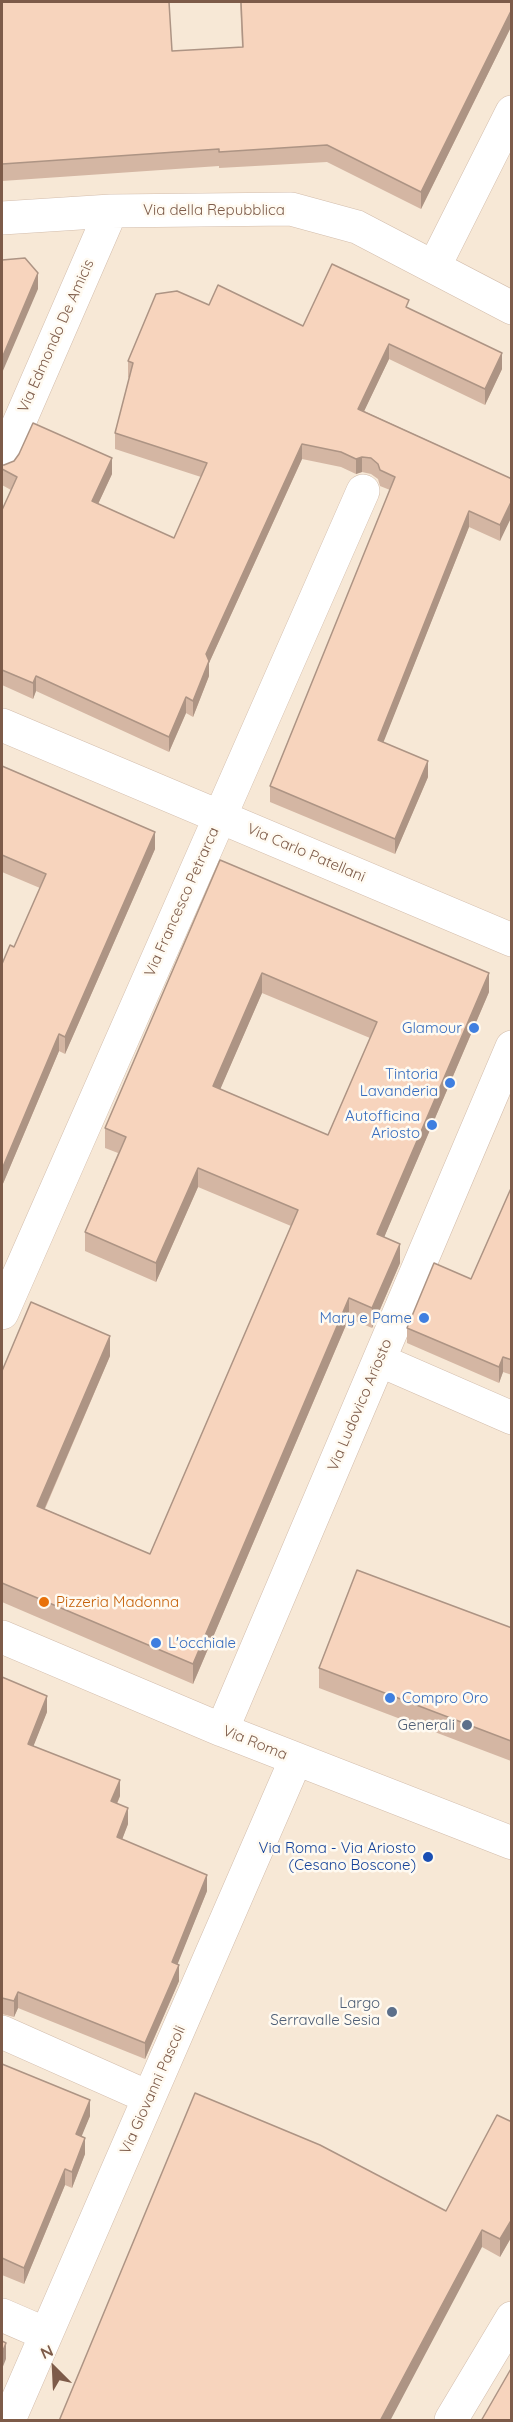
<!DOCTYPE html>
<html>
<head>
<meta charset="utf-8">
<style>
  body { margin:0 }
  #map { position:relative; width:513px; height:2422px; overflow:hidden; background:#fef6e9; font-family:Quicksand,sans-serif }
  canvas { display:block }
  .frame { position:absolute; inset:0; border:3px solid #7d5b49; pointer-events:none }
  .north { position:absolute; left:24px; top:2338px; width:60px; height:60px; -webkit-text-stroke:4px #fffaf1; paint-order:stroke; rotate:336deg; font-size:16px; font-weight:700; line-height:24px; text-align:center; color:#7d5b49 }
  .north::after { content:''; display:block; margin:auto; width:21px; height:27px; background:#7d5b49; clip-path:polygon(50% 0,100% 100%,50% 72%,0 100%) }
</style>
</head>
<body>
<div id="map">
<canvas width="513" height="2422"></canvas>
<div class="frame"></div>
<div class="north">N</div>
</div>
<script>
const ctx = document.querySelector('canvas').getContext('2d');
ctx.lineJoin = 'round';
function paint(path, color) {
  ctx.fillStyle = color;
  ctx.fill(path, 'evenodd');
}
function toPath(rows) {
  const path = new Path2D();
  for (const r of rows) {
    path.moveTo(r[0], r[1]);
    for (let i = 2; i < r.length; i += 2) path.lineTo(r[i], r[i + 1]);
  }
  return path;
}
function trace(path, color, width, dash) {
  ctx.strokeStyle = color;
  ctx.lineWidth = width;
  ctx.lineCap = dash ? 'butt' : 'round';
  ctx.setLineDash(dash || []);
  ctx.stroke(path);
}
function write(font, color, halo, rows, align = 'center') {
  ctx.font = font + ' Quicksand,sans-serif';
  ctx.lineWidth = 5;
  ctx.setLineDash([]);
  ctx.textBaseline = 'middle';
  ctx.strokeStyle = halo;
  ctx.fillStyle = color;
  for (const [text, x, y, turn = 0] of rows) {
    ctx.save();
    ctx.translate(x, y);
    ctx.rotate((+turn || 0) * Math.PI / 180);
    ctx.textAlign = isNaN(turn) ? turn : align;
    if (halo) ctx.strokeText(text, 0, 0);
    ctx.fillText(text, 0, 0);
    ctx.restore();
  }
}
const residential = toPath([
  [2,2,511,2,511,2420,2,2420]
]);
const street = toPath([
  [2,218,111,211,291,209,357,227,512,308],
  [434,267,512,112],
  [2,462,111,211],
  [2,725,512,940],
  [2,1313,363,491],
  [379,1360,512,1418],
  [2,1637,222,1730,512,1843],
  [222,1730,512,1047],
  [2,2032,148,2097],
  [2,2315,46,2334],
  [9,2420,296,1759],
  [451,2420,512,2318]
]);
const wall = toPath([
  [2,2,172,51,242,47,240,2,512,2,512,25,421,209,327,162,219,168,219,166,2,181],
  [209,305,303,326,409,309,502,369,485,405,389,359,364,411,512,479,500,541,469,527,383,742,428,777,395,854,270,802,270,786,390,490,380,486,378,479,371,474,362,472,356,474,341,467,302,459,209,663,209,676,193,717,186,713,169,752,36,691,33,699,2,685,2,510,11,490,2,485,2,465,112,474,98,504,174,538,201,477,115,449,115,433,129,378,128,377,128,361],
  [2,766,155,849,65,1054,59,1051,2,1186,2,964,14,947,40,888,2,872],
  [220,860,489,992,384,1237,400,1263,372,1328,349,1318,193,1684,2,1602,2,1371,110,1356,45,1509,150,1554,291,1226,198,1187,156,1282,85,1251,85,1232,118,1153,105,1148,105,1128],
  [262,993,370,1038,328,1135,220,1089],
  [512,1186,512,1375,503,1372,499,1383,407,1343,407,1328,471,1279],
  [512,1628,511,1761,319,1688,319,1668],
  [2,1677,47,1712,33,1746,120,1796,117,1804,128,1824,122,1839,207,1891,177,1964,179,1981,145,2059,18,2008,14,2017,2,2014],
  [2,2064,90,2116,81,2136,85,2154,72,2188,65,2185,24,2284,2,2275],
  [512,2122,512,2236,500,2257,482,2247,446,2211]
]);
const shadedWall = toPath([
  [512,9,512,25,421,209,421,192],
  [38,273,38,289,2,373,2,358],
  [389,344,389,359,358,424,358,409],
  [502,353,502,369,485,405,485,389],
  [302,444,302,459,209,663,209,676,193,717,193,701,206,654],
  [362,457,362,472,356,474,356,459],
  [112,458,112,474,92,517,92,501],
  [512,500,512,516,500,541,500,525],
  [469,511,469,527,378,756,378,740],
  [36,676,36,691,33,699,33,683],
  [186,697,186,713,169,752,169,737],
  [428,761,428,777,395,854,395,839],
  [155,832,155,849,65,1054,65,1037],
  [262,973,262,993,213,1106,213,1086],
  [489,973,489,992,377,1254,377,1234],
  [59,1034,59,1051,2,1186,2,1169],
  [198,1168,198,1187,156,1282,156,1263],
  [400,1244,400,1263,372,1328,372,1308],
  [349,1298,349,1318,193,1684,193,1664],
  [110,1336,110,1356,37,1526,37,1506],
  [503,1357,503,1372,499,1383,499,1367],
  [47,1696,47,1712,28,1760,28,1744],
  [512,1739,512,1760,511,1761,511,1741],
  [120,1780,120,1796,111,1817,111,1801],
  [128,1808,128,1824,117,1853,117,1837],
  [207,1875,207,1891,172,1978,172,1962],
  [179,1965,179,1981,145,2059,145,2043],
  [18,1992,18,2008,14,2017,14,2001],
  [90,2100,90,2116,76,2150,76,2134],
  [85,2138,85,2154,72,2188,72,2172],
  [65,2169,65,2185,24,2284,24,2268],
  [512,2219,512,2236,500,2257,500,2239],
  [482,2230,482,2247,390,2421,380,2421],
  [6,2343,6,2359,2,2369,2,2353]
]);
const building = toPath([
  [2,2,169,2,172,51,243,47,241,2,512,2,512,9,421,192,327,145,219,152,219,149,2,164,2,2],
  [25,258,38,273,2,358,2,260,25,258],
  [332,264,409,300,406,307,502,353,485,389,389,344,358,409,512,479,512,500,500,525,469,511,378,740,428,761,395,839,270,786,395,477,380,470,378,464,371,458,362,457,356,459,341,452,302,444,206,654,209,661,193,701,186,697,169,737,36,676,33,683,2,670,2,510,17,477,2,469,2,465,4,465,14,461,19,454,33,423,112,458,92,501,174,538,207,463,115,433,133,363,128,361,156,294,177,291,209,305,218,285,303,326,332,264],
  [2,766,155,832,65,1037,59,1034,2,1169,2,964,10,945,14,947,46,874,2,855,2,766],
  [220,860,489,973,377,1234,400,1244,372,1308,349,1298,193,1664,2,1583,2,1371,31,1302,110,1336,37,1506,150,1554,298,1210,198,1168,156,1263,85,1232,126,1137,105,1128,220,860],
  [262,973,377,1022,328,1135,213,1086,262,973],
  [512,1186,512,1360,503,1357,499,1367,407,1328,434,1263,471,1279,512,1186],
  [357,1570,512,1628,511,1741,319,1668,357,1570],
  [2,1677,47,1696,28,1744,120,1780,111,1801,128,1808,117,1837,207,1875,172,1962,179,1965,145,2043,18,1992,14,2001,2,1998,2,1677],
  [2,2064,90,2100,76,2134,85,2138,72,2172,65,2169,24,2268,2,2258,2,2064],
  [195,2093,320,2145,446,2211,497,2115,512,2122,512,2219,500,2239,482,2230,380,2421,59,2421,195,2093],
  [2,2341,6,2343,2,2353,2,2341],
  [512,2367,512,2421,481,2421,512,2367]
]);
const markers = [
  [474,1028,6,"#3f7fe0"],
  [450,1083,6,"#3f7fe0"],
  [432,1125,6,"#3f7fe0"],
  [424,1318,6,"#3f7fe0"],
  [44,1602,6,"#e8710a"],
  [156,1643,6,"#3f7fe0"],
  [390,1698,6,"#3f7fe0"],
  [467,1725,6,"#5c6f8a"],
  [428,1857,6,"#1a4fb4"],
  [392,2012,6,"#5c6f8a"]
];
const streetNames = [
  ["Via della Repubblica",214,210],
  ["Via Edmondo De Amicis",56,336,-66],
  ["Via Carlo Patellani",306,853,23],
  ["Via Francesco Petrarca",182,902,-66],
  ["Via Ludovico Ariosto",360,1405,-67],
  ["Via Roma",255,1743,22],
  ["Via Giovanni Pascoli",153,2090,-66]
];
const shopNames = [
  ["Glamour",462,1028],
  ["Tintoria",438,1074],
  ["Lavanderia",438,1091],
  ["Autofficina",420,1116],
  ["Ariosto",420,1133],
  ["Mary e Pame",412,1318],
  ["L'occhiale",168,1643,"left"],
  ["Compro Oro",402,1698,"left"]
];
const foodNames = [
  ["Pizzeria Madonna",56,1602]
];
const serviceNames = [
  ["Generali",455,1725],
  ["Largo",380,2003],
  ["Serravalle Sesia",380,2020]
];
const transitNames = [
  ["Via Roma - Via Ariosto",416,1848],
  ["(Cesano Boscone)",416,1865]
];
paint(residential, '#f7e8d6');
trace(street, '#d3bdac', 34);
trace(street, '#fff', 33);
paint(wall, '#d4b6a3');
paint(shadedWall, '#ad9484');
paint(building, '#f7d4bd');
trace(building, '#ad9484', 1.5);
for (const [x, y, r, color] of markers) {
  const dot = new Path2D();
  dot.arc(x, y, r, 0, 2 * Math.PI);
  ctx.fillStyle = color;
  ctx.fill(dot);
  trace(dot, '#fffaf1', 2);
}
write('15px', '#7d5b49', '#fffaf1', streetNames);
write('15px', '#366cbe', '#fffaf1', shopNames, 'right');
write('15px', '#c56008', '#fffaf1', foodNames, 'left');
write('15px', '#4e5e75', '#fffaf1', serviceNames, 'right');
write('15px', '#164399', '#fffaf1', transitNames, 'right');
</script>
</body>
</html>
